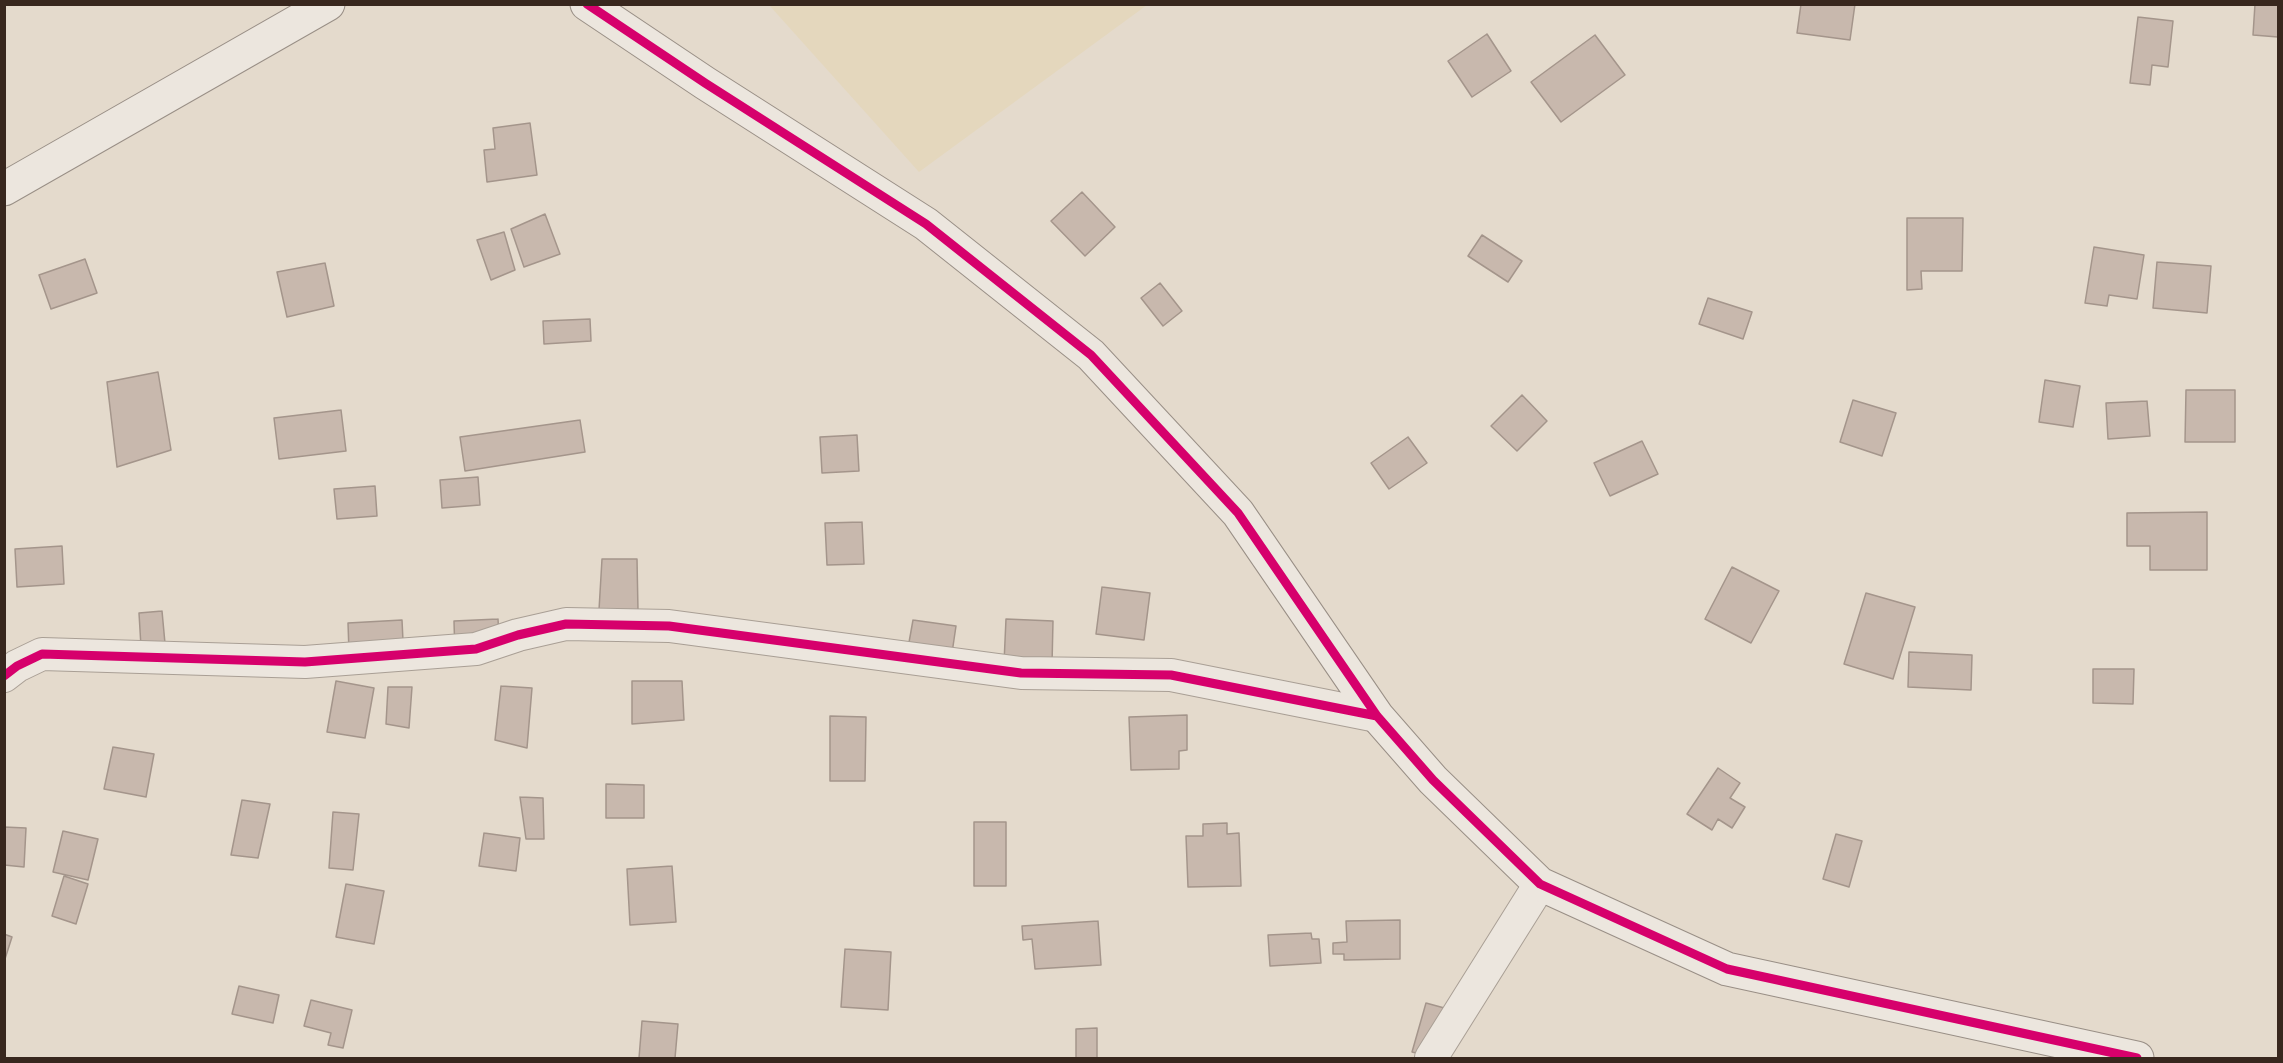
<!DOCTYPE html>
<html>
<head>
<meta charset="utf-8">
<style>
  body { margin:0 }
  #map { position:relative; width:2283px; height:1063px; overflow:hidden; background:#e4dacc; font-family:"Source Serif 4",serif }
  canvas { display:block }
  .frame { position:absolute; inset:0; border:6px solid #38271e; pointer-events:none }
</style>
</head>
<body>
<div id="map">
<canvas width="2283" height="1063"></canvas>
<div class="frame"></div>
</div>
<script>
const ctx = document.querySelector('canvas').getContext('2d');
ctx.lineJoin = 'round';
function paint(path, color) {
  ctx.fillStyle = color;
  ctx.fill(path, 'evenodd');
}
function toPath(rows) {
  const path = new Path2D();
  for (const r of rows) {
    path.moveTo(r[0], r[1]);
    for (let i = 2; i < r.length; i += 2) path.lineTo(r[i], r[i + 1]);
  }
  return path;
}
function trace(path, color, width, dash) {
  ctx.strokeStyle = color;
  ctx.lineWidth = width;
  ctx.lineCap = dash ? 'butt' : 'round';
  ctx.setLineDash(dash || []);
  ctx.stroke(path);
}
const farmland = toPath([
  [769,5,1147,5,919,172]
]);
const building = toPath([
  [1801,4,1855,4,1850,40,1797,33,1801,4],
  [2255,4,2278,4,2278,37,2253,35,2255,4],
  [2138,17,2173,21,2168,67,2152,65,2150,85,2130,83,2138,17],
  [1487,34,1511,71,1472,97,1448,61,1487,34],
  [1595,35,1625,75,1561,122,1531,82,1595,35],
  [530,123,537,175,487,182,484,150,495,149,493,128,530,123],
  [1082,192,1115,227,1085,256,1051,221,1082,192],
  [545,214,560,254,524,267,511,229,545,214],
  [1907,218,1963,218,1962,271,1921,271,1922,289,1907,290,1907,218],
  [504,232,515,270,491,280,477,240,504,232],
  [1482,235,1522,261,1508,282,1468,256,1482,235],
  [2094,247,2144,255,2137,299,2109,295,2107,306,2085,303,2094,247],
  [85,259,97,293,51,309,39,275,85,259],
  [2157,262,2211,266,2207,313,2153,308,2157,262],
  [325,263,334,306,287,317,277,272,325,263],
  [1160,283,1182,311,1163,326,1141,298,1160,283],
  [1708,298,1752,312,1743,339,1699,324,1708,298],
  [590,319,591,341,544,344,543,321,590,319],
  [158,372,171,450,117,467,107,382,158,372],
  [2045,380,2080,386,2073,427,2039,422,2045,380],
  [2186,390,2235,390,2235,442,2185,442,2186,390],
  [1522,395,1547,421,1517,451,1491,426,1522,395],
  [1853,400,1896,413,1882,456,1840,442,1853,400],
  [2147,401,2150,436,2108,439,2106,403,2147,401],
  [341,410,346,451,279,459,274,418,341,410],
  [580,420,585,452,465,471,460,437,580,420],
  [857,435,859,471,822,473,820,437,857,435],
  [1408,437,1427,463,1389,489,1371,463,1408,437],
  [1642,441,1658,474,1610,496,1594,463,1642,441],
  [478,477,480,505,442,508,440,480,478,477],
  [375,486,377,516,337,519,334,489,375,486],
  [2207,512,2207,570,2150,570,2150,546,2127,546,2127,513,2207,512],
  [862,522,864,564,827,565,825,523,862,522],
  [62,546,64,584,17,587,15,549,62,546],
  [602,559,637,559,638,611,599,610,602,559],
  [1732,567,1779,591,1751,643,1705,619,1732,567],
  [1102,587,1150,593,1144,640,1096,634,1102,587],
  [1866,593,1915,607,1893,679,1844,664,1866,593],
  [162,611,167,665,142,664,139,613,162,611],
  [498,619,500,654,455,656,454,621,498,619],
  [1006,619,1053,621,1052,665,1004,663,1006,619],
  [402,620,404,662,349,652,348,623,402,620],
  [913,620,956,626,952,653,908,648,913,620],
  [1909,652,1972,655,1971,690,1908,687,1909,652],
  [2093,669,2134,669,2133,704,2093,703,2093,669],
  [336,681,374,688,365,738,327,732,336,681],
  [632,681,682,681,684,720,632,724,632,681],
  [501,686,532,688,527,748,495,740,501,686],
  [388,687,412,687,409,728,386,724,388,687],
  [1187,715,1187,750,1179,751,1179,769,1131,770,1129,717,1187,715],
  [830,716,866,717,865,781,830,781,830,716],
  [113,747,154,754,146,797,104,789,113,747],
  [1718,768,1740,783,1730,798,1745,807,1732,828,1718,819,1712,830,1687,814,1718,768],
  [606,784,644,785,644,818,606,818,606,784],
  [520,797,543,798,544,839,526,839,520,797],
  [242,800,270,804,258,858,231,855,242,800],
  [333,812,359,814,353,870,329,868,333,812],
  [974,822,1006,822,1006,886,974,886,974,822],
  [1227,823,1227,834,1239,833,1241,886,1188,887,1186,836,1203,836,1203,824,1227,823],
  [4,827,26,828,24,867,4,865,4,827],
  [63,831,98,839,88,880,53,872,63,831],
  [484,833,520,838,516,871,479,866,484,833],
  [1836,834,1862,841,1849,887,1823,879,1836,834],
  [672,866,676,922,630,925,627,869,672,866],
  [64,876,88,884,76,924,52,916,64,876],
  [346,884,384,891,374,944,336,937,346,884],
  [1400,920,1400,959,1344,960,1344,954,1333,954,1333,943,1347,942,1346,921,1400,920],
  [1098,921,1101,965,1035,969,1032,939,1023,940,1022,926,1098,921],
  [1311,933,1312,939,1319,939,1321,963,1270,966,1268,935,1311,933],
  [4,934,12,937,4,962,4,934],
  [845,949,891,952,888,1010,841,1007,845,949],
  [239,986,279,995,273,1023,232,1014,239,986],
  [311,1000,352,1010,343,1048,328,1045,331,1033,304,1026,311,1000],
  [1426,1003,1459,1012,1437,1058,1412,1052,1426,1003],
  [642,1021,678,1024,675,1058,639,1058,642,1021],
  [1097,1028,1097,1058,1076,1058,1076,1029,1097,1028]
]);
const street = toPath([
  [4,676,17,666,42,654,305,662,476,649,518,635,566,624,669,626,1021,673,1171,675,1377,716],
  [1431,1058,1540,884]
]);
const secondary = toPath([
  [587,4,705,83,926,224,1091,355,1238,513,1377,716,1433,780,1540,884,1727,969,2137,1058],
  [4,189,328,4]
]);
const cycleway = toPath([
  [587,4,705,83,926,224,1091,355,1238,513,1377,716,1433,780,1540,884,1727,969,2137,1058],
  [4,676,17,666,42,654,305,662,476,649,518,635,566,624,669,626,1021,673,1171,675,1377,716]
]);
paint(farmland, '#e4d7bd');
paint(building, '#c8b8ad');
trace(building, '#a4958b', 1.5);
trace(street, '#a99f95', 34);
trace(secondary, '#998f86', 35);
trace(street, '#ece6de', 32);
trace(secondary, '#ece6de', 33);
trace(cycleway, '#d6006c', 9);
</script>
</body>
</html>
